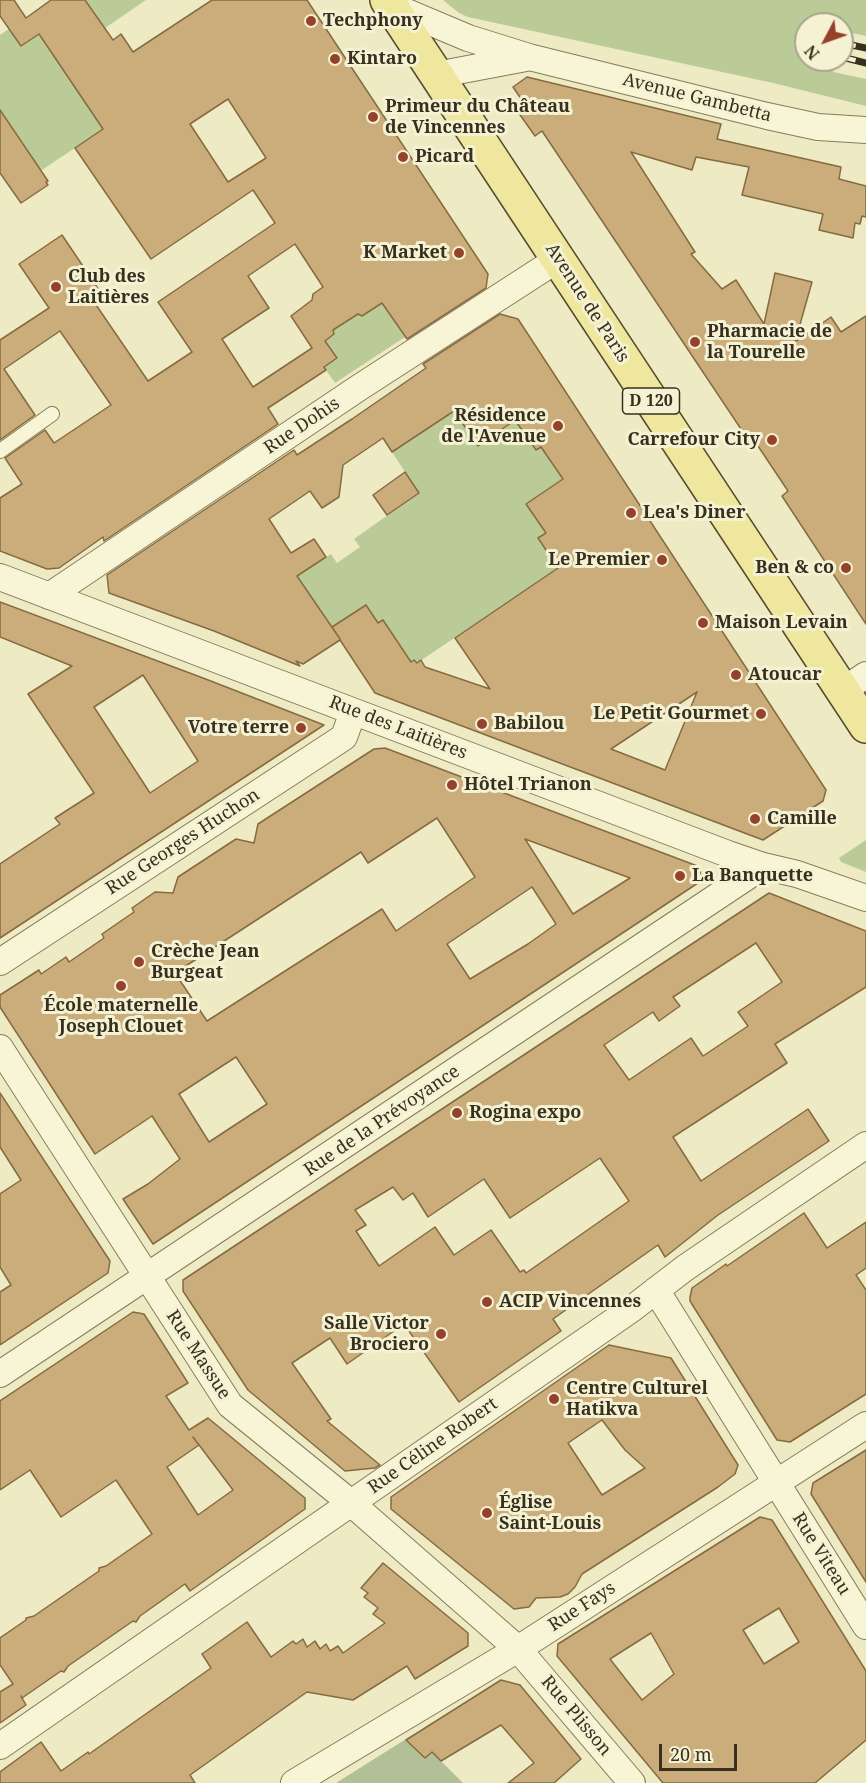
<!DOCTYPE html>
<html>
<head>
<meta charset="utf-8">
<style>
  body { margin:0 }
  #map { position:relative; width:866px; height:1783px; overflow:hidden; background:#edeac4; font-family:"Noto Serif",serif }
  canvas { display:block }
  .north { position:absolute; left:794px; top:12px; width:60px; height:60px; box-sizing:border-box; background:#f5f2d4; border:2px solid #a9a48c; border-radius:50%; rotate:229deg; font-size:16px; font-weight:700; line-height:24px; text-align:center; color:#38301f }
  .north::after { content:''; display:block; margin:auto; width:21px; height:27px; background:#95422c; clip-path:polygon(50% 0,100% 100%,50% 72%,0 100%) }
  .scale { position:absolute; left:659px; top:1744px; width:78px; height:27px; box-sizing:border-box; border:3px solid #38301f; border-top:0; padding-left:8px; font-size:18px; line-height:21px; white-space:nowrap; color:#38301f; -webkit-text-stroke:4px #f5f2d4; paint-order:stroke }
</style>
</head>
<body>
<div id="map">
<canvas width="866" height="1783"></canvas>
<div class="north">N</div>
<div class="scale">20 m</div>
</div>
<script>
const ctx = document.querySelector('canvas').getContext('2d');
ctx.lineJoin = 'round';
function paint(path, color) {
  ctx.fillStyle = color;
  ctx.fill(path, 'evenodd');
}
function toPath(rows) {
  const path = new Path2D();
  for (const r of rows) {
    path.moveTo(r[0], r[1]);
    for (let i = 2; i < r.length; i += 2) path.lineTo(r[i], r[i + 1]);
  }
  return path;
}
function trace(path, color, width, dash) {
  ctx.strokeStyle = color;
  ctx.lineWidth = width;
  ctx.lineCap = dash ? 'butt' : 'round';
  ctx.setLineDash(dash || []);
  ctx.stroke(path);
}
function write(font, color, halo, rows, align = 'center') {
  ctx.font = font + ' "Noto Serif",serif';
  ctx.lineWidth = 6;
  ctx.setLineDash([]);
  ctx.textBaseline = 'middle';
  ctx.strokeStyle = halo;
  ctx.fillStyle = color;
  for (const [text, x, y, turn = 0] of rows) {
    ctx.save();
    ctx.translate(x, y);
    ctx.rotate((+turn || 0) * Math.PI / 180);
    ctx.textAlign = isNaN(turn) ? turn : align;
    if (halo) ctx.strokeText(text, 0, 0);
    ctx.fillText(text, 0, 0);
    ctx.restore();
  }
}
const green = toPath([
  [85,0,146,0,105,28],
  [443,0,866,0,866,36,844,31,842,36,842,24,806,24,806,60,836,60,833,72,866,79,866,106,773,83,468,17,459,13],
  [9,29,22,46,39,34,103,129,39,172,0,110,0,35],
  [380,299,405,337,335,383,324,367,326,340,334,334,333,330,359,313,362,316],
  [454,407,478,446,521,416,535,436,529,440,535,450,541,447,563,479,526,504,546,533,538,539,559,568,417,663,414,660,411,662,384,621,378,623,366,605,332,628,297,576,331,554,337,563,360,547,354,539,419,493,390,449],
  [866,840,866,872,841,862,839,858]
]);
const cemetery = toPath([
  [414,1734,463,1783,336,1783]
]);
const building = toPath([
  [0,0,14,0,26,18,51,0,85,0,113,40,121,34,133,52,212,0,307,0,488,274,486,288,407,339,382,303,362,316,358,314,333,330,334,334,325,341,337,358,324,367,326,370,268,408,278,424,104,541,103,537,59,568,47,569,0,551,0,498,22,484,5,458,45,430,54,443,111,405,60,331,4,369,35,415,0,440,0,340,49,308,19,264,62,235,101,293,92,299,148,381,192,352,158,302,275,223,253,190,151,259,75,148,103,129,39,34,21,46,0,16,0,0],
  [228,99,266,158,228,182,190,124,228,99],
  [295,244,323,287,313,294,312,300,291,316,312,348,253,387,222,339,269,308,248,276,295,244],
  [527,77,721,124,717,139,841,167,839,179,866,186,866,217,862,216,860,224,855,223,853,238,819,230,823,214,742,195,749,167,696,157,692,170,631,152,695,252,691,254,722,289,736,280,764,324,775,273,812,282,795,342,831,317,841,332,866,316,866,624,782,496,788,491,750,434,746,437,741,429,542,131,535,136,518,112,526,106,513,87,527,77],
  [0,110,48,181,46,182,48,185,21,203,0,173,0,110],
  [500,314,518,319,826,790,823,801,763,840,375,693,340,640,303,664,296,661,300,666,214,631,109,593,107,575,294,450,297,455,352,419,426,368,423,364,500,314],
  [454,411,478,446,515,420,536,450,541,447,563,479,526,504,546,533,538,538,558,568,455,638,490,689,425,667,421,660,417,663,414,660,411,662,383,620,378,623,366,605,332,627,340,639,297,576,326,557,314,539,291,553,269,519,310,491,322,508,339,497,343,465,383,438,392,452,454,411],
  [697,692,665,770,611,749,697,692],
  [405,472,419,493,387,515,373,495,405,472],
  [0,602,203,678,324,725,0,938,0,864,60,824,55,818,94,793,28,694,72,666,0,637,0,602],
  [143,675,198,761,150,793,94,707,143,675],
  [385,748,700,867,701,881,153,1244,123,1199,148,1184,180,1159,152,1116,95,1154,0,1007,0,995,39,970,41,974,66,957,69,962,104,938,102,934,134,912,132,908,155,892,173,893,178,877,236,839,254,843,258,824,374,749,385,748],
  [437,818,475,877,396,931,382,909,207,1021,175,973,361,852,368,863,437,818],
  [525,839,630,878,573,914,525,839],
  [532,887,556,924,528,944,470,979,447,944,532,887],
  [236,1057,267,1104,209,1142,179,1094,236,1057],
  [769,893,866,931,866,987,775,1044,787,1063,673,1137,701,1181,808,1109,829,1141,718,1215,665,1257,658,1245,553,1319,561,1331,459,1402,404,1324,347,1364,330,1338,292,1363,331,1419,327,1421,380,1465,375,1468,345,1471,248,1390,183,1291,183,1280,769,893],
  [756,943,782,982,738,1012,748,1026,703,1056,691,1038,629,1080,604,1045,653,1012,659,1021,680,1006,673,997,756,943],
  [600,1158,629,1201,526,1273,524,1270,520,1272,491,1230,454,1255,435,1227,379,1266,356,1231,366,1225,355,1210,393,1187,403,1200,413,1193,428,1217,484,1179,510,1218,600,1158],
  [0,1093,110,1261,108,1273,0,1345,0,1292,11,1285,0,1267,0,1194,21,1180,0,1147,0,1093],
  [804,1213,827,1248,866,1222,866,1268,856,1275,866,1290,866,1394,790,1442,777,1440,690,1301,690,1297,692,1288,726,1264,727,1266,804,1213],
  [133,1312,144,1314,188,1383,166,1396,189,1430,208,1418,305,1498,305,1509,190,1591,185,1584,140,1616,136,1622,133,1621,68,1666,64,1672,61,1671,22,1698,21,1696,26,1705,0,1723,0,1692,13,1684,0,1665,0,1638,26,1620,26,1618,34,1616,99,1571,99,1568,106,1566,152,1534,116,1480,61,1517,30,1470,0,1490,0,1401,133,1312],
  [193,1437,233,1490,198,1515,167,1467,199,1445,193,1437],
  [609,1345,671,1358,738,1465,735,1474,718,1487,582,1574,575,1587,568,1594,560,1597,536,1598,529,1607,514,1609,391,1509,391,1497,609,1345],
  [602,1420,625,1450,645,1468,602,1495,568,1443,602,1420],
  [866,1450,866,1582,811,1494,813,1483,866,1450],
  [760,1517,772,1520,866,1671,866,1740,815,1783,663,1783,557,1656,558,1644,760,1517],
  [779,1608,799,1642,764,1664,743,1630,779,1608],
  [651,1633,674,1674,642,1700,610,1659,651,1633],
  [383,1563,468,1633,468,1646,415,1679,407,1666,353,1700,307,1692,190,1775,195,1783,0,1783,0,1772,41,1742,61,1771,88,1752,89,1754,211,1668,202,1654,247,1622,271,1657,293,1641,296,1644,303,1639,307,1647,315,1641,320,1649,326,1644,330,1651,338,1646,343,1653,385,1623,373,1614,378,1608,364,1597,368,1593,361,1588,383,1563],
  [501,1680,520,1685,581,1759,554,1783,508,1783,534,1763,501,1725,441,1761,432,1752,425,1758,406,1740,501,1680]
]);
const lane = toPath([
  [0,451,52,414]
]);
const street = toPath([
  [390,5,468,38,529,57,767,116,818,127,866,130],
  [436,75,526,58],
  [0,577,728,854,763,866,797,874,866,898],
  [49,596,360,387,558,259],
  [842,691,866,675],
  [0,962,344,737,353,712],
  [0,1048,230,1405,351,1503,518,1649,632,1783],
  [656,1290,866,1626],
  [0,1374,763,866],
  [0,1746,633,1308,685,1268,866,1145],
  [294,1783,518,1649,866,1425]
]);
const primary = toPath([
  [387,0,866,726]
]);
const rail = toPath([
  [842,43,866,48],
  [842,57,866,63]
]);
const markers = [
  [311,21,6,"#95422c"],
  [335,59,6,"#95422c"],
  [373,117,6,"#95422c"],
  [403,157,6,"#95422c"],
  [459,253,6,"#95422c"],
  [56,287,6,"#95422c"],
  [695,342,6,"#95422c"],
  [558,426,6,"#95422c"],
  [772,440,6,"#95422c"],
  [631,513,6,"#95422c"],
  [662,560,6,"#95422c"],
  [846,568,6,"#95422c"],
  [703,623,6,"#95422c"],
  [736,675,6,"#95422c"],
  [761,714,6,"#95422c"],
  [482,724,6,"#95422c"],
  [301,728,6,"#95422c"],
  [452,785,6,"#95422c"],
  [755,819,6,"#95422c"],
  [680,876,6,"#95422c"],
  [139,962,6,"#95422c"],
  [121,986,6,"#95422c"],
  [457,1113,6,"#95422c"],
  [487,1302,6,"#95422c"],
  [441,1334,6,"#95422c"],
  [554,1399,6,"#95422c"],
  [487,1513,6,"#95422c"]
];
const shields = [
  [651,401,57]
];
const shieldNames = [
  ["D 120",651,401]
];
const poiNames = [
  ["Techphony",323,21],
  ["Kintaro",347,59],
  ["Primeur du Château",385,107],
  ["de Vincennes",385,128],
  ["Picard",415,157],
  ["K Market",447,253,"right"],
  ["Club des",68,277],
  ["Laitières",68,298],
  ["Pharmacie de",707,332],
  ["la Tourelle",707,353],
  ["Résidence",546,416,"right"],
  ["de l'Avenue",546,437,"right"],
  ["Carrefour City",760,440,"right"],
  ["Lea's Diner",643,513],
  ["Le Premier",650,560,"right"],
  ["Ben & co",834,568,"right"],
  ["Maison Levain",715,623],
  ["Atoucar",748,675],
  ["Le Petit Gourmet",749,714,"right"],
  ["Babilou",494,724],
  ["Votre terre",289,728,"right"],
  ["Hôtel Trianon",464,785],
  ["Camille",767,819],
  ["La Banquette",692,876],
  ["Crèche Jean",151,952],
  ["Burgeat",151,973],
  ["École maternelle",121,1006,"center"],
  ["Joseph Clouet",121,1027,"center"],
  ["Rogina expo",469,1113],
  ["ACIP Vincennes",499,1302],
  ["Salle Victor",429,1324,"right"],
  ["Brociero",429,1345,"right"],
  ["Centre Culturel",566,1389],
  ["Hatikva",566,1410],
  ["Église",499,1503],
  ["Saint-Louis",499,1524]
];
const streetNames = [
  ["Avenue Gambetta",697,98,14],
  ["Avenue de Paris",587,303,57],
  ["Rue Dohis",302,426,-34],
  ["Rue des Laitières",398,728,21],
  ["Rue Georges Huchon",183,842,-33],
  ["Rue de la Prévoyance",382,1121,-34],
  ["Rue Massue",198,1355,57],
  ["Rue Céline Robert",433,1446,-35],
  ["Rue Viteau",821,1554,58],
  ["Rue Fays",582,1607,-33],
  ["Rue Plisson",576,1716,50]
];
paint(green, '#bacb98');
paint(cemetery, '#b2c097');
paint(building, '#caad7b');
trace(building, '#866b41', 1.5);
trace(lane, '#877c5b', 16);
trace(street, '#877c5b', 28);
trace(primary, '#55492f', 36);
trace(lane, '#f8f5d7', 14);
trace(street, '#f8f5d7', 26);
trace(primary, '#efe79d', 33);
trace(rail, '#38301f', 7);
trace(rail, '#f5f2d4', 4.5, [14]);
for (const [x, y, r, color] of markers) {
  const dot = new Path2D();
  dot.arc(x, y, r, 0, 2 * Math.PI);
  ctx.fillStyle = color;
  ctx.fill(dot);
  trace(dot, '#f5f2d4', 2);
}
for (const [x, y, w] of shields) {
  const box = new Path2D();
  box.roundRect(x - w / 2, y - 13, w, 26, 4.5);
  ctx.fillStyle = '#f5f2d4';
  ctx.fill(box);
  trace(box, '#38301f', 1.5);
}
write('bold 16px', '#38301f', null, shieldNames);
write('bold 18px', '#38301f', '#f5f2d4', poiNames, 'left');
write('18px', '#38301f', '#f5f2d4', streetNames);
</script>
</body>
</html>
